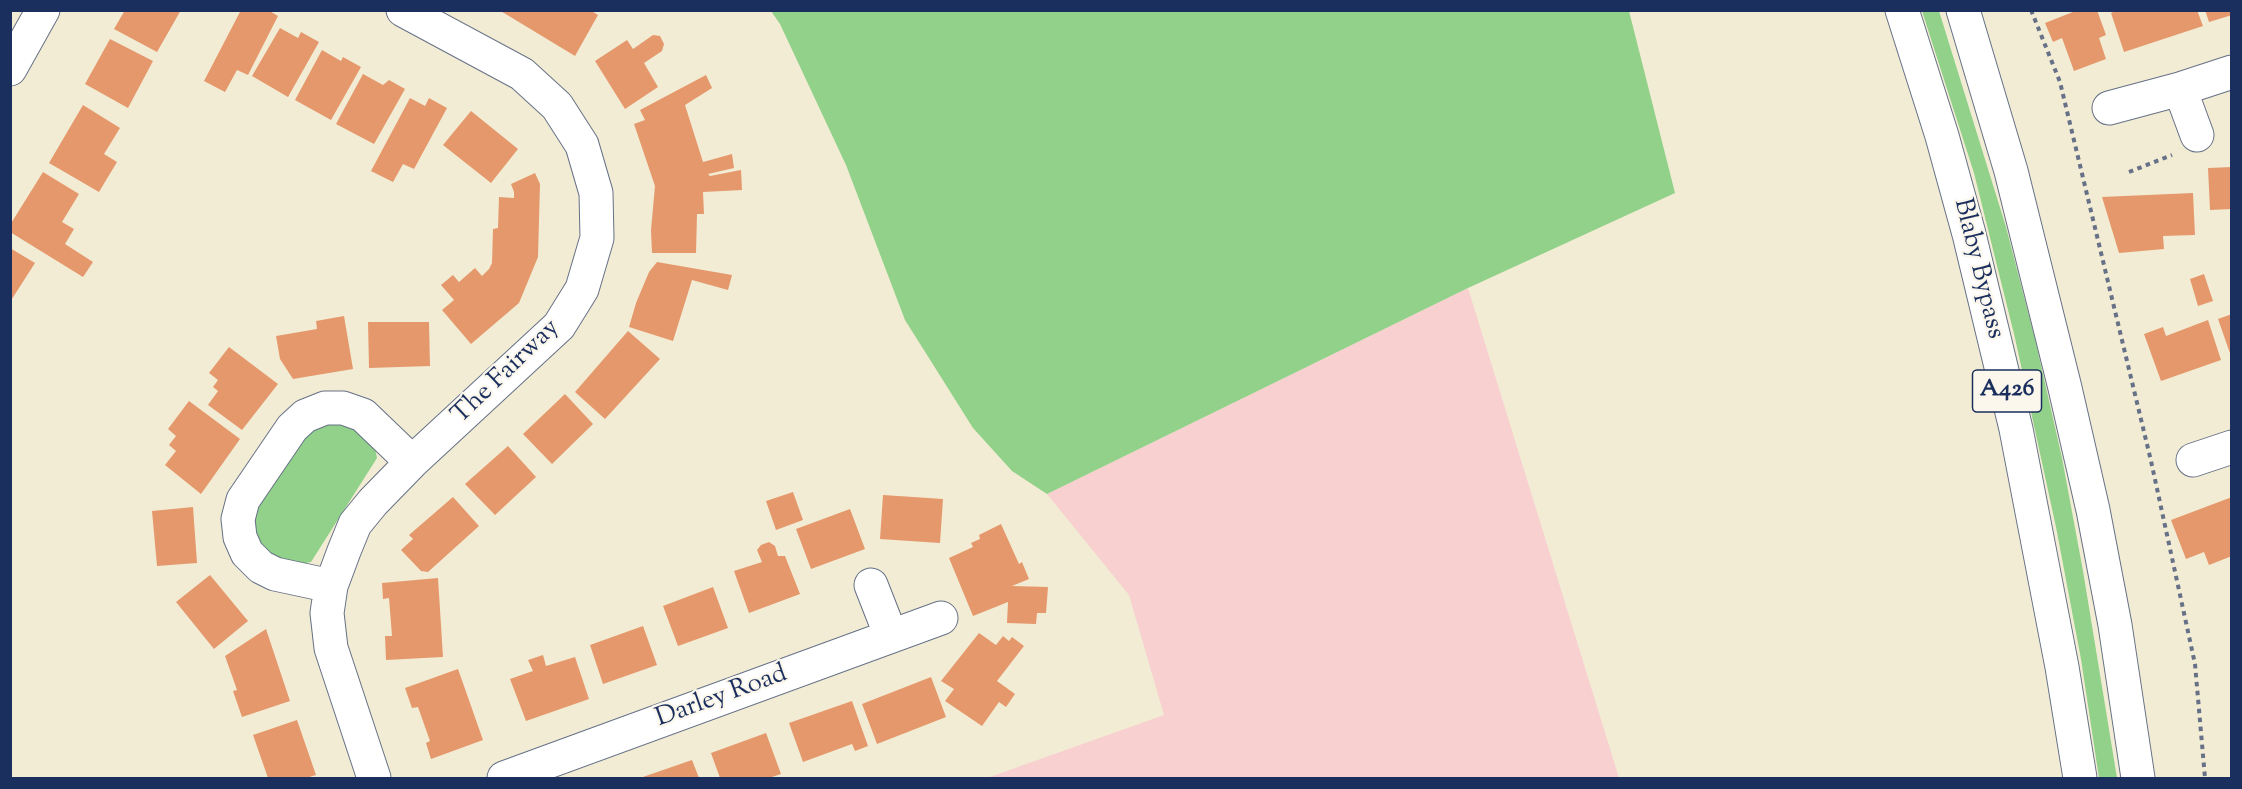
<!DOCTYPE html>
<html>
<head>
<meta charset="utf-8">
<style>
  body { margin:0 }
  #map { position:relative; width:2242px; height:789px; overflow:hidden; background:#f2ecd4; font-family:"Sorts Mill Goudy",serif }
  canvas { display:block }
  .frame { position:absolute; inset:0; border:12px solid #1b2f5e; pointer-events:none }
</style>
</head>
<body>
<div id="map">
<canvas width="2242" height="789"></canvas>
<div class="frame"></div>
</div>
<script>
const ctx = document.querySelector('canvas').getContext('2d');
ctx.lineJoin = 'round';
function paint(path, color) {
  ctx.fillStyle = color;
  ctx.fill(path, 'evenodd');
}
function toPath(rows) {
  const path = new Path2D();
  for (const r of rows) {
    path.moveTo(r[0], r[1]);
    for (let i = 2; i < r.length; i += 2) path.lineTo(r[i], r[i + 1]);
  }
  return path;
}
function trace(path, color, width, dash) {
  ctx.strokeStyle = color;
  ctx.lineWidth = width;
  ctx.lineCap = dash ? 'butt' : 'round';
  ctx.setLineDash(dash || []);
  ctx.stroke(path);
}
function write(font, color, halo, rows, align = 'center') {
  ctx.font = font + ' "Sorts Mill Goudy",serif';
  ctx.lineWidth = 4.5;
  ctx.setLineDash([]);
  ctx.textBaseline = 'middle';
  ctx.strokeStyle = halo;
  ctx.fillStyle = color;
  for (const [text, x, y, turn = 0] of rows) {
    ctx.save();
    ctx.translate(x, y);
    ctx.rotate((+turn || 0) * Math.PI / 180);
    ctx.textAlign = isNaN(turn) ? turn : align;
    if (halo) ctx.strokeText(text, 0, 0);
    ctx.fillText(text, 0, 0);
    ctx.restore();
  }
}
const built = toPath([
  [1468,288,1619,778,987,778,1164,715,1129,595,1047,494]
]);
const green = toPath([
  [771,11,1629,11,1675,193,1468,288,1047,494,1012,471,973,428,905,320,846,165,780,24],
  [1922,11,1939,11,2006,227,2035,339,2062,458,2083,571,2117,778,2099,778,2081,659,2056,527,2015,338,1974,173],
  [324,421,352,423,375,448,377,458,311,562,286,567,251,539,253,506,301,436]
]);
const building = toPath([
  [125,10,181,10,157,52,114,29],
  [241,10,268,10,278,16,248,75,237,70,225,92,204,81],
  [499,10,590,10,598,15,575,56],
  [2078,10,2097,10,2106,35,2099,38,2106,59,2074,71,2062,38,2053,42,2045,23],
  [2118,10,2197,10,2203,26,2124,52,2111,13],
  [2205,10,2232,10,2232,15,2209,22],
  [280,28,298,38,301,32,319,42,288,97,252,76],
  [653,35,660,36,664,44,662,51,644,63,658,87,625,109,595,61,627,40,633,49],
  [110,39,153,61,128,108,85,84],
  [322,50,341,61,343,57,361,67,331,120,295,100],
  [363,74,383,85,389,80,405,89,374,144,336,124],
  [706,75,712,88,685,105,703,162,732,154,734,168,708,174,710,176,741,170,742,190,703,192,704,214,697,214,696,253,652,253,651,230,655,186,634,124,645,120,640,110],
  [410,98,425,106,429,98,447,108,414,169,403,164,393,182,371,171],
  [83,105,120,128,104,154,117,162,99,192,49,163],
  [471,111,518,149,491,183,443,145],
  [2232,167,2232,209,2210,210,2208,168],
  [43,172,79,194,62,222,74,229,65,244,93,262,83,277,10,232,10,225],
  [535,173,540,184,538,257,519,303,471,344,442,310,454,300,441,285,453,275,459,282,475,268,482,276,489,269,492,263,493,229,498,228,499,197,514,198,514,192,511,184],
  [2193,193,2195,235,2163,236,2164,249,2119,253,2102,197],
  [10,248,35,263,10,302],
  [657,262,732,275,728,290,692,280,673,341,629,327,636,303,649,272],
  [2204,274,2213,301,2198,306,2190,279],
  [2232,314,2232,356,2231,356,2218,319],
  [344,316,353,369,293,379,280,359,276,336,317,329,316,321],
  [2208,320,2221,360,2161,381,2144,334,2163,327,2166,336],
  [368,322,429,322,430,366,369,368],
  [628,331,660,359,605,419,575,392],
  [229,347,278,384,242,430,208,405,218,391,213,387,218,380,209,373],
  [565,394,593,424,552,464,523,434],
  [189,401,240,439,201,494,165,465,176,451,169,445,176,436,168,429],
  [508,446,536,477,495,515,465,484],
  [793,492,803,520,776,530,766,501],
  [883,495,943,499,940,543,880,539],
  [453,497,479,526,428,572,421,571,401,550,413,539,409,535],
  [2232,497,2232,556,2209,565,2204,552,2186,559,2171,520],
  [193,507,197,563,157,566,152,511],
  [850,509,865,549,811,569,796,529],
  [1001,524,1019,564,1022,562,1029,579,1012,586,1048,587,1046,613,1037,613,1036,624,1007,623,1008,602,973,616,949,558,973,547,971,543,980,539,979,535],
  [769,542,775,546,778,556,785,556,800,594,749,613,734,571,762,562,757,550,761,545],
  [210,575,248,621,214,649,176,602],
  [438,578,443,657,386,660,385,636,392,636,389,598,383,599,382,583],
  [713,587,728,628,678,646,663,606],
  [643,626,657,665,603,684,590,645],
  [266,629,290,701,242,717,233,691,237,690,225,656],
  [979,633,996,645,1003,636,1009,641,1012,637,1024,646,997,681,1015,694,1006,707,999,702,982,726,945,701,954,689,941,681],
  [543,655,546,666,575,657,589,699,526,721,510,679,533,671,528,660],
  [458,669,483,740,431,759,426,743,430,741,418,707,412,708,405,688],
  [931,677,946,717,877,744,862,704],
  [852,701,868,746,855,751,852,744,803,762,789,723],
  [297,720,316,775,306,778,268,778,253,735],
  [766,733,781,774,769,778,720,778,711,753],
  [692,760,699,778,640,778]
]);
const path = toPath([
  [2031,10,2060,82,2151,461,2195,664,2205,778],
  [2129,172,2172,155]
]);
const minor = toPath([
  [10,69,43,10],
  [2180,89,2197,135],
  [2109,108,2180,89,2232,72],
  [2193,460,2232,447],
  [871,585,891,636],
  [331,586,275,574,261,567,247,553,240,537,238,519,243,500,292,428,305,416,325,408,343,408,363,415,412,462],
  [374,778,331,648,327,613,331,586,344,551,355,524,373,502,412,462,559,326,582,289,597,238,596,193,582,145,557,106,522,74,403,10],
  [504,778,941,618]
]);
const major = toPath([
  [1902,10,1942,136,1969,234,2016,429,2062,667,2080,778],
  [1963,10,2011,171,2065,388,2093,510,2115,625,2138,778]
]);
const shields = [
  [2007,391,69]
];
const shieldNames = [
  ["A426",2007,391]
];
const streetNames = [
  ["Blaby Bypass",1977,269,76],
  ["The Fairway",507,373,-44],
  ["Darley Road",722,698,-20]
];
paint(built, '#f7d0cf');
paint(green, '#91d189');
paint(building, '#e5986c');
trace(minor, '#667187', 35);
trace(major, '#667187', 35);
trace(path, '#667187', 4, [4.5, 4.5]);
trace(minor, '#fff', 33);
trace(major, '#fff', 33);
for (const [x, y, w] of shields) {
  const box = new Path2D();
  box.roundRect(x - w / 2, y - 21, w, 42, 4.5);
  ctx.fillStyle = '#fbf7ec';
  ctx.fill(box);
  trace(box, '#1b2f5e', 1.5);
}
write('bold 24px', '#1b2f5e', null, shieldNames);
write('26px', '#1b2f5e', '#fbf7ec', streetNames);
</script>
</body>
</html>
